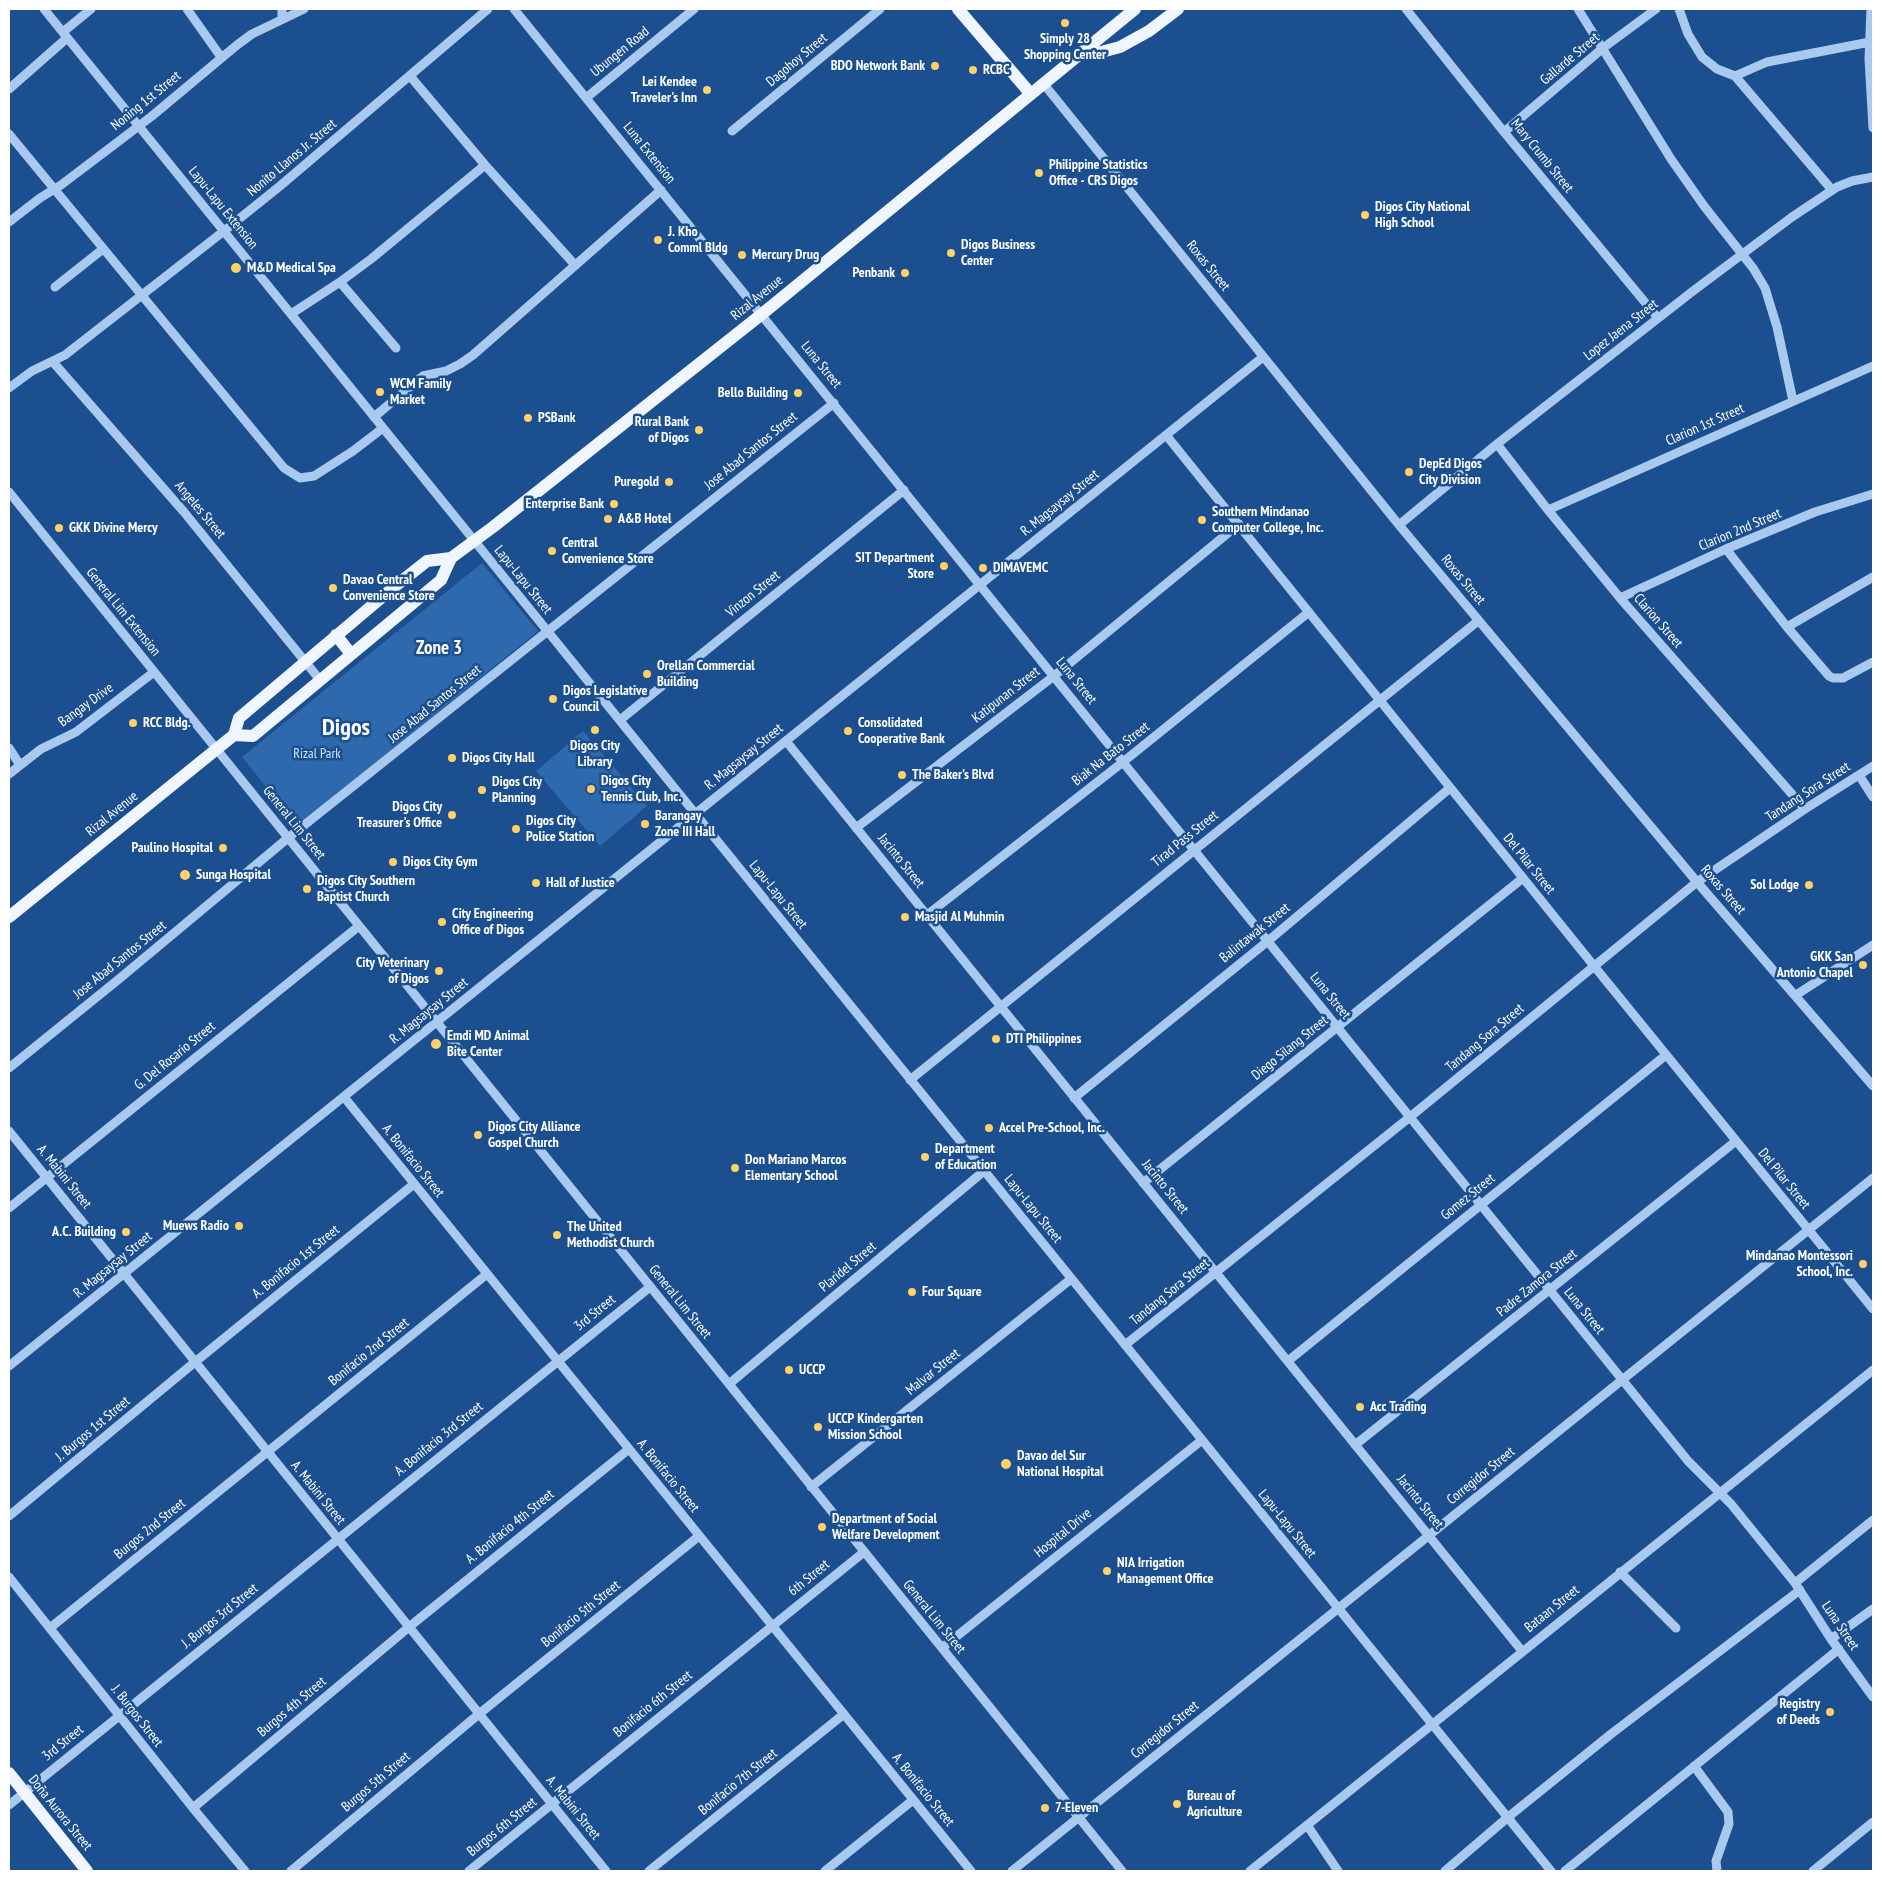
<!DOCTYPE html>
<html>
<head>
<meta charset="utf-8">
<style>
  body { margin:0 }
  #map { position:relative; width:1882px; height:1880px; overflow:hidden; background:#1b4f8f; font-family:"PT Sans Narrow",sans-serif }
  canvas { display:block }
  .frame { position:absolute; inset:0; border:10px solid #fff; pointer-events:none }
</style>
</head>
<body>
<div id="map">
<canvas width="1882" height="1880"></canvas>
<div class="frame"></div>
</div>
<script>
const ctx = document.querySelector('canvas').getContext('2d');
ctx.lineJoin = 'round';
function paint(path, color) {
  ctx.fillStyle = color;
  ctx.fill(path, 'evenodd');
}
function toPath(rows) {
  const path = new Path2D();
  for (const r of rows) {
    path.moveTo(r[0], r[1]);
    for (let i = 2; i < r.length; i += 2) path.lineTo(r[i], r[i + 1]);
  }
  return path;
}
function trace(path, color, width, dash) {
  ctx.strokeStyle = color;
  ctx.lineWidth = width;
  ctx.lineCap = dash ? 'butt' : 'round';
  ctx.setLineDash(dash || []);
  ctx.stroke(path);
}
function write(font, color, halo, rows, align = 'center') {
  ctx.font = font + ' "PT Sans Narrow",sans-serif';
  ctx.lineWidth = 5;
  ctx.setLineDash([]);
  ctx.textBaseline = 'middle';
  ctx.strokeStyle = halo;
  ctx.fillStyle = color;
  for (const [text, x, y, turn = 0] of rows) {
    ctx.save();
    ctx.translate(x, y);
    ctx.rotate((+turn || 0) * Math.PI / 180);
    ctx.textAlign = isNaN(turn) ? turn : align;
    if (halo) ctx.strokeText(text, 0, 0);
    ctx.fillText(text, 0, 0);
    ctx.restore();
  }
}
const green = toPath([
  [482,563,538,631,298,826,242,757],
  [583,731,647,806,600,846,536,771]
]);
const minor = toPath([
  [44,9,1551,1871],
  [187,9,221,57],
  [282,9,282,19],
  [514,9,1688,1461,1731,1504,1795,1583,1831,1639,1873,1697],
  [1406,9,1504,132,1658,318],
  [1578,9,1671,159,1704,206,1753,268,1765,288,1777,327,1793,401],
  [1679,9,1688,34,1702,57,1717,69,1735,76,1832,190],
  [1871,9,1869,59,1873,128],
  [63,32,91,9],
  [410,76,485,165,575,265],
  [1735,76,1767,62,1870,42],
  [1043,83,1399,525,1697,882,1873,1086],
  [9,89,67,38],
  [586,98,694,9],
  [732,131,880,9],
  [1504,132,1603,48,1656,9],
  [9,134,284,468,300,478,314,476,353,451,383,428],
  [9,222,40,198,61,185,152,116,237,45,252,34,304,9],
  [340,282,396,348],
  [55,287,103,249],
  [291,314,340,282,371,259,485,165],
  [53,362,184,512,320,680],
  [9,388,32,371,65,355,224,231,280,186,488,9],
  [374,417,423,376,446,371,460,364,473,355,661,190],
  [1166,435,1594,966,1873,1309],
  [1497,444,1548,510,1620,598,1805,809],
  [9,492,1122,1871],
  [1548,510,1873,366],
  [1399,525,1497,444,1693,291,1792,217,1837,187,1852,181,1873,177],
  [1726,549,1787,627,1829,676,1833,678,1843,678,1873,662],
  [1620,598,1726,549,1815,512,1873,494],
  [1787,627,1873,577],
  [620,720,904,490],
  [786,741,1522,1651],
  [9,748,20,765],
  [9,774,41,749,76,732,154,672],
  [1859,775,1873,797],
  [856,828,1054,676,1239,524],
  [927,915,1123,762,1309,612],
  [1796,995,1873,945],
  [9,1068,119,979,288,838,834,403],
  [910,1080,1478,621],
  [344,1097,971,1871],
  [1074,1098,1268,941,1450,788],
  [9,1131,606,1871],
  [1143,1183,1523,878],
  [9,1208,359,926],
  [1125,1345,1410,1117,1697,882,1805,809,1873,766],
  [1288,1361,1666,1055],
  [9,1366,1263,357],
  [729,1384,984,1171],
  [1355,1445,1736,1141],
  [811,1487,1071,1279],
  [9,1516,195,1362,414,1184],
  [1620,1572,1676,1628],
  [9,1577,193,1808,245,1871],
  [1795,1583,1873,1520],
  [50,1628,487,1274],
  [1831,1639,1873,1609],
  [942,1648,1202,1440],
  [1694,1766,1728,1812,1729,1824,1716,1861,1717,1871],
  [9,1805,650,1287],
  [193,1808,409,1627,629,1449],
  [1307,1825,1338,1871],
  [291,1871,479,1714,699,1536],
  [469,1871,864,1552],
  [649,1871,844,1714],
  [825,1871,913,1800],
  [1012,1871,1873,1178],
  [1250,1871,1873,1370],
  [1445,1871,1507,1818,1611,1734,1800,1590],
  [1565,1871,1839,1649],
  [1813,1871,1873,1822]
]);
const major = toPath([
  [958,9,1030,93],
  [1077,55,1090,55,1120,47,1149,31,1178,9],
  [336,635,351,654],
  [234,735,253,736,441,580,451,558,493,527,762,314,1135,9],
  [9,917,234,735,239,718,394,587,427,561,451,558],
  [9,1773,87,1871]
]);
const markers = [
  [1065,23,5,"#ffd166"],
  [935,66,5,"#ffd166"],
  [973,70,5,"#ffd166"],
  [707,90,5,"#ffd166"],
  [1039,173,5,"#ffd166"],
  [1365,215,5,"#ffd166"],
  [658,240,5,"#ffd166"],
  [951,253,5,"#ffd166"],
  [742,255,5,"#ffd166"],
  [236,268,6,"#ffd166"],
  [905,273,5,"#ffd166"],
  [380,392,5,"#ffd166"],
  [798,393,5,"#ffd166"],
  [528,418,5,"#ffd166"],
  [699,430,5,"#ffd166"],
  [1409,472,5,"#ffd166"],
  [669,482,5,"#ffd166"],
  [614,504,5,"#ffd166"],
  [608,519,5,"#ffd166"],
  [1202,520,5,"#ffd166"],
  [59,528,5,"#ffd166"],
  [552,551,5,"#ffd166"],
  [944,566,5,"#ffd166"],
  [983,568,5,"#ffd166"],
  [333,588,5,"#ffd166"],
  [647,674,5,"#ffd166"],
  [553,699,5,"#ffd166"],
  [133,723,5,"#ffd166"],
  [595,730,5,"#ffd166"],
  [848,731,5,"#ffd166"],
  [452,758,5,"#ffd166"],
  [902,775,5,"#ffd166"],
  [591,789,5,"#ffd166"],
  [482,790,5,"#ffd166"],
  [452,815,5,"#ffd166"],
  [645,824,5,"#ffd166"],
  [516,829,5,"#ffd166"],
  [223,848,5,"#ffd166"],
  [393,862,5,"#ffd166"],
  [185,875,6,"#ffd166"],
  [536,883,5,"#ffd166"],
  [1809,885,5,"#ffd166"],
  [307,889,5,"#ffd166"],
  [905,917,5,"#ffd166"],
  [442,922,5,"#ffd166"],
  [1863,965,5,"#ffd166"],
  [439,971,5,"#ffd166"],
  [996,1039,5,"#ffd166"],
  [436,1044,6,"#ffd166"],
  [989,1128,5,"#ffd166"],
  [478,1135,5,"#ffd166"],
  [925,1157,5,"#ffd166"],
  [735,1168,5,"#ffd166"],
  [239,1226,5,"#ffd166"],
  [126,1232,5,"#ffd166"],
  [557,1235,5,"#ffd166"],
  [1863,1264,5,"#ffd166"],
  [912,1292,5,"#ffd166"],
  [789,1370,5,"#ffd166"],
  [1360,1407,5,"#ffd166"],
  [818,1427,5,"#ffd166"],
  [1006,1464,6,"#ffd166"],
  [822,1527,5,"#ffd166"],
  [1107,1571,5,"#ffd166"],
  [1830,1712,5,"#ffd166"],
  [1177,1804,5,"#ffd166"],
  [1045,1808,5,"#ffd166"]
];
const poiNames = [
  ["Simply 28",1065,39,"center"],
  ["Shopping Center",1065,55,"center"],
  ["BDO Network Bank",925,66,"right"],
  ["RCBC",983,70],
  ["Lei Kendee",697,82,"right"],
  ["Traveler's Inn",697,98,"right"],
  ["Philippine Statistics",1049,165],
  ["Office - CRS Digos",1049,181],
  ["Digos City National",1375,207],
  ["High School",1375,223],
  ["J. Kho",668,232],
  ["Comml Bldg",668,248],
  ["Digos Business",961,245],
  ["Center",961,261],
  ["Mercury Drug",752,255],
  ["M&D Medical Spa",247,268],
  ["Penbank",895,273,"right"],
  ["WCM Family",390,384],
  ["Market",390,400],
  ["Bello Building",788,393,"right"],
  ["PSBank",538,418],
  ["Rural Bank",689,422,"right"],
  ["of Digos",689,438,"right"],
  ["DepEd Digos",1419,464],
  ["City Division",1419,480],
  ["Puregold",659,482,"right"],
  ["Enterprise Bank",604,504,"right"],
  ["Southern Mindanao",1212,512],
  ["Computer College, Inc.",1212,528],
  ["A&B Hotel",618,519],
  ["GKK Divine Mercy",69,528],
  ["Central",562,543],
  ["Convenience Store",562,559],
  ["SIT Department",934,558,"right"],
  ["Store",934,574,"right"],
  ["DIMAVEMC",993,568],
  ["Davao Central",343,580],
  ["Convenience Store",343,596],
  ["Orellan Commercial",657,666],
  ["Building",657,682],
  ["Digos Legislative",563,691],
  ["Council",563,707],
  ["RCC Bldg.",143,723],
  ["Consolidated",858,723],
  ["Cooperative Bank",858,739],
  ["Digos City",595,746,"center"],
  ["Library",595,762,"center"],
  ["Digos City Hall",462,758],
  ["The Baker’s Blvd",912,775],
  ["Digos City",601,781],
  ["Tennis Club, Inc.",601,797],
  ["Digos City",492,782],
  ["Planning",492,798],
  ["Digos City",442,807,"right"],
  ["Treasurer's Office",442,823,"right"],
  ["Barangay",655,816],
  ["Zone III Hall",655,832],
  ["Digos City",526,821],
  ["Police Station",526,837],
  ["Paulino Hospital",213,848,"right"],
  ["Digos City Gym",403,862],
  ["Sunga Hospital",196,875],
  ["Digos City Southern",317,881],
  ["Baptist Church",317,897],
  ["Hall of Justice",546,883],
  ["Sol Lodge",1799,885,"right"],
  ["City Engineering",452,914],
  ["Office of Digos",452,930],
  ["Masjid Al Muhmin",915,917],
  ["GKK San",1853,957,"right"],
  ["Antonio Chapel",1853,973,"right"],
  ["City Veterinary",429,963,"right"],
  ["of Digos",429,979,"right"],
  ["Emdi MD Animal",447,1036],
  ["Bite Center",447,1052],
  ["DTI Philippines",1006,1039],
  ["Digos City Alliance",488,1127],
  ["Gospel Church",488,1143],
  ["Accel Pre-School, Inc.",999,1128],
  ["Department",935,1149],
  ["of Education",935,1165],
  ["Don Mariano Marcos",745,1160],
  ["Elementary School",745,1176],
  ["Muews Radio",229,1226,"right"],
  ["The United",567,1227],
  ["Methodist Church",567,1243],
  ["A.C. Building",116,1232,"right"],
  ["Mindanao Montessori",1853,1256,"right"],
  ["School, Inc.",1853,1272,"right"],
  ["Four Square",922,1292],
  ["UCCP",799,1370],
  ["Acc Trading",1370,1407],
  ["UCCP Kindergarten",828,1419],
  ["Mission School",828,1435],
  ["Davao del Sur",1017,1456],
  ["National Hospital",1017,1472],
  ["Department of Social",832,1519],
  ["Welfare Development",832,1535],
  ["NIA Irrigation",1117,1563],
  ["Management Office",1117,1579],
  ["Registry",1820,1704,"right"],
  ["of Deeds",1820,1720,"right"],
  ["Bureau of",1187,1796],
  ["Agriculture",1187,1812],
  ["7-Eleven",1055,1808]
];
const streetNames = [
  ["Ubungen Road",620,52,-39],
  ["Gallarde Street",1570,59,-40],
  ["Dagohoy Street",797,60,-40],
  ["Noning 1st Street",146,101,-39],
  ["Luna Extension",649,153,51],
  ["Mary Crumb Street",1542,156,51],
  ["Nonito Llanos Jr. Street",292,158,-40],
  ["Lapu-Lapu Extension",223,208,51],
  ["Roxas Street",1208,266,51],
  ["Rizal Avenue",757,298,-39],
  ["Lopez Jaena Street",1621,330,-38],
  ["Luna Street",821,365,51],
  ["Clarion 1st Street",1705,425,-24],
  ["Jose Abad Santos Street",751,451,-39],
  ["R. Magsaysay Street",1060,503,-39],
  ["Angeles Street",200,510,50],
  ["Clarion 2nd Street",1740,530,-23],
  ["Lapu-Lapu Street",523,580,51],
  ["Roxas Street",1463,580,50],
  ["Vinzon Street",753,594,-39],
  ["General Lim Extension",123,612,51],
  ["Clarion Street",1658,621,49],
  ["Luna Street",1076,681,51],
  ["Katipunan Street",1006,695,-38],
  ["Jose Abad Santos Street",435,704,-39],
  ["Bangay Drive",86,705,-36],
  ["Biak Na Bato Street",1111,754,-38],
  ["R. Magsaysay Street",744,757,-39],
  ["Tandang Sora Street",1808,792,-33],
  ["Rizal Avenue",112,814,-39],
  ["General Lim Street",294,823,51],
  ["Tirad Pass Street",1185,839,-39],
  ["Jacinto Street",901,861,51],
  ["Del Pilar Street",1529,864,51],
  ["Roxas Street",1723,890,49],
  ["Lapu-Lapu Street",778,895,51],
  ["Balintawak Street",1255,933,-39],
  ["Jose Abad Santos Street",120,960,-39],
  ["Luna Street",1330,996,51],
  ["R. Magsaysay Street",429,1011,-39],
  ["Tandang Sora Street",1485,1038,-40],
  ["Diego Silang Street",1290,1048,-39],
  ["G. Del Rosario Street",175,1056,-39],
  ["A. Bonifacio Street",413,1161,51],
  ["A. Mabini Street",64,1177,51],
  ["Del Pilar Street",1784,1179,51],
  ["Jacinto Street",1165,1187,51],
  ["Gomez Street",1468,1197,-39],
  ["Lapu-Lapu Street",1033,1209,51],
  ["A. Bonifacio 1st Street",296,1262,-39],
  ["R. Magsaysay Street",113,1265,-39],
  ["Plaridel Street",848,1267,-40],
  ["Padre Zamora Street",1537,1283,-39],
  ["Tandang Sora Street",1170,1292,-39],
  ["General Lim Street",680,1302,51],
  ["Luna Street",1584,1311,51],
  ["3rd Street",595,1313,-39],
  ["Bonifacio 2nd Street",369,1352,-39],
  ["Malvar Street",933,1372,-39],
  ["J. Burgos 1st Street",93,1429,-40],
  ["A. Bonifacio 3rd Street",439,1439,-39],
  ["A. Bonifacio Street",668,1476,51],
  ["Corregidor Street",1481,1476,-39],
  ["A. Mabini Street",318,1493,51],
  ["Jacinto Street",1420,1502,51],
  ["Lapu-Lapu Street",1287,1524,51],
  ["A. Bonifacio 4th Street",510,1527,-39],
  ["Burgos 2nd Street",150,1529,-39],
  ["Hospital Drive",1063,1533,-39],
  ["6th Street",809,1578,-39],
  ["Bataan Street",1552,1609,-39],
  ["Bonifacio 5th Street",581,1614,-39],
  ["J. Burgos 3rd Street",220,1616,-39],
  ["General Lim Street",934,1617,51],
  ["Luna Street",1840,1626,56],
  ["Bonifacio 6th Street",653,1704,-39],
  ["Burgos 4th Street",292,1707,-40],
  ["J. Burgos Street",137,1716,52],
  ["Corregidor Street",1165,1730,-39],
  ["3rd Street",63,1743,-39],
  ["Burgos 5th Street",376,1782,-40],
  ["Bonifacio 7th Street",738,1782,-39],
  ["A. Bonifacio Street",923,1790,51],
  ["A. Mabini Street",573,1808,51],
  ["Doña Aurora Street",60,1813,51],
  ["Burgos 6th Street",502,1827,-39]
];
const parkNames = [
  ["Rizal Park",317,754]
];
const districtNames = [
  ["Zone 3",439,649]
];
const townNames = [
  ["Digos",346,728]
];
paint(green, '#2e69ad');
trace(minor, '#a9c9ee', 9);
trace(major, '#f0f6ff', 12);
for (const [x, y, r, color] of markers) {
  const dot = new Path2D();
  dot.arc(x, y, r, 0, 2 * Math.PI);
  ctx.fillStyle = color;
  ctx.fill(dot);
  trace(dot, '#1b4f8f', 2);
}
write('bold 14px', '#fff', '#1b4f8f', poiNames, 'left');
write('14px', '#fff', '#1b4f8f', streetNames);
write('14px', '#cfe3fa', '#1b4f8f', parkNames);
write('bold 19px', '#fff', '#1b4f8f', districtNames);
write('bold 24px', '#fff', '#1b4f8f', townNames);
</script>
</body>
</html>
